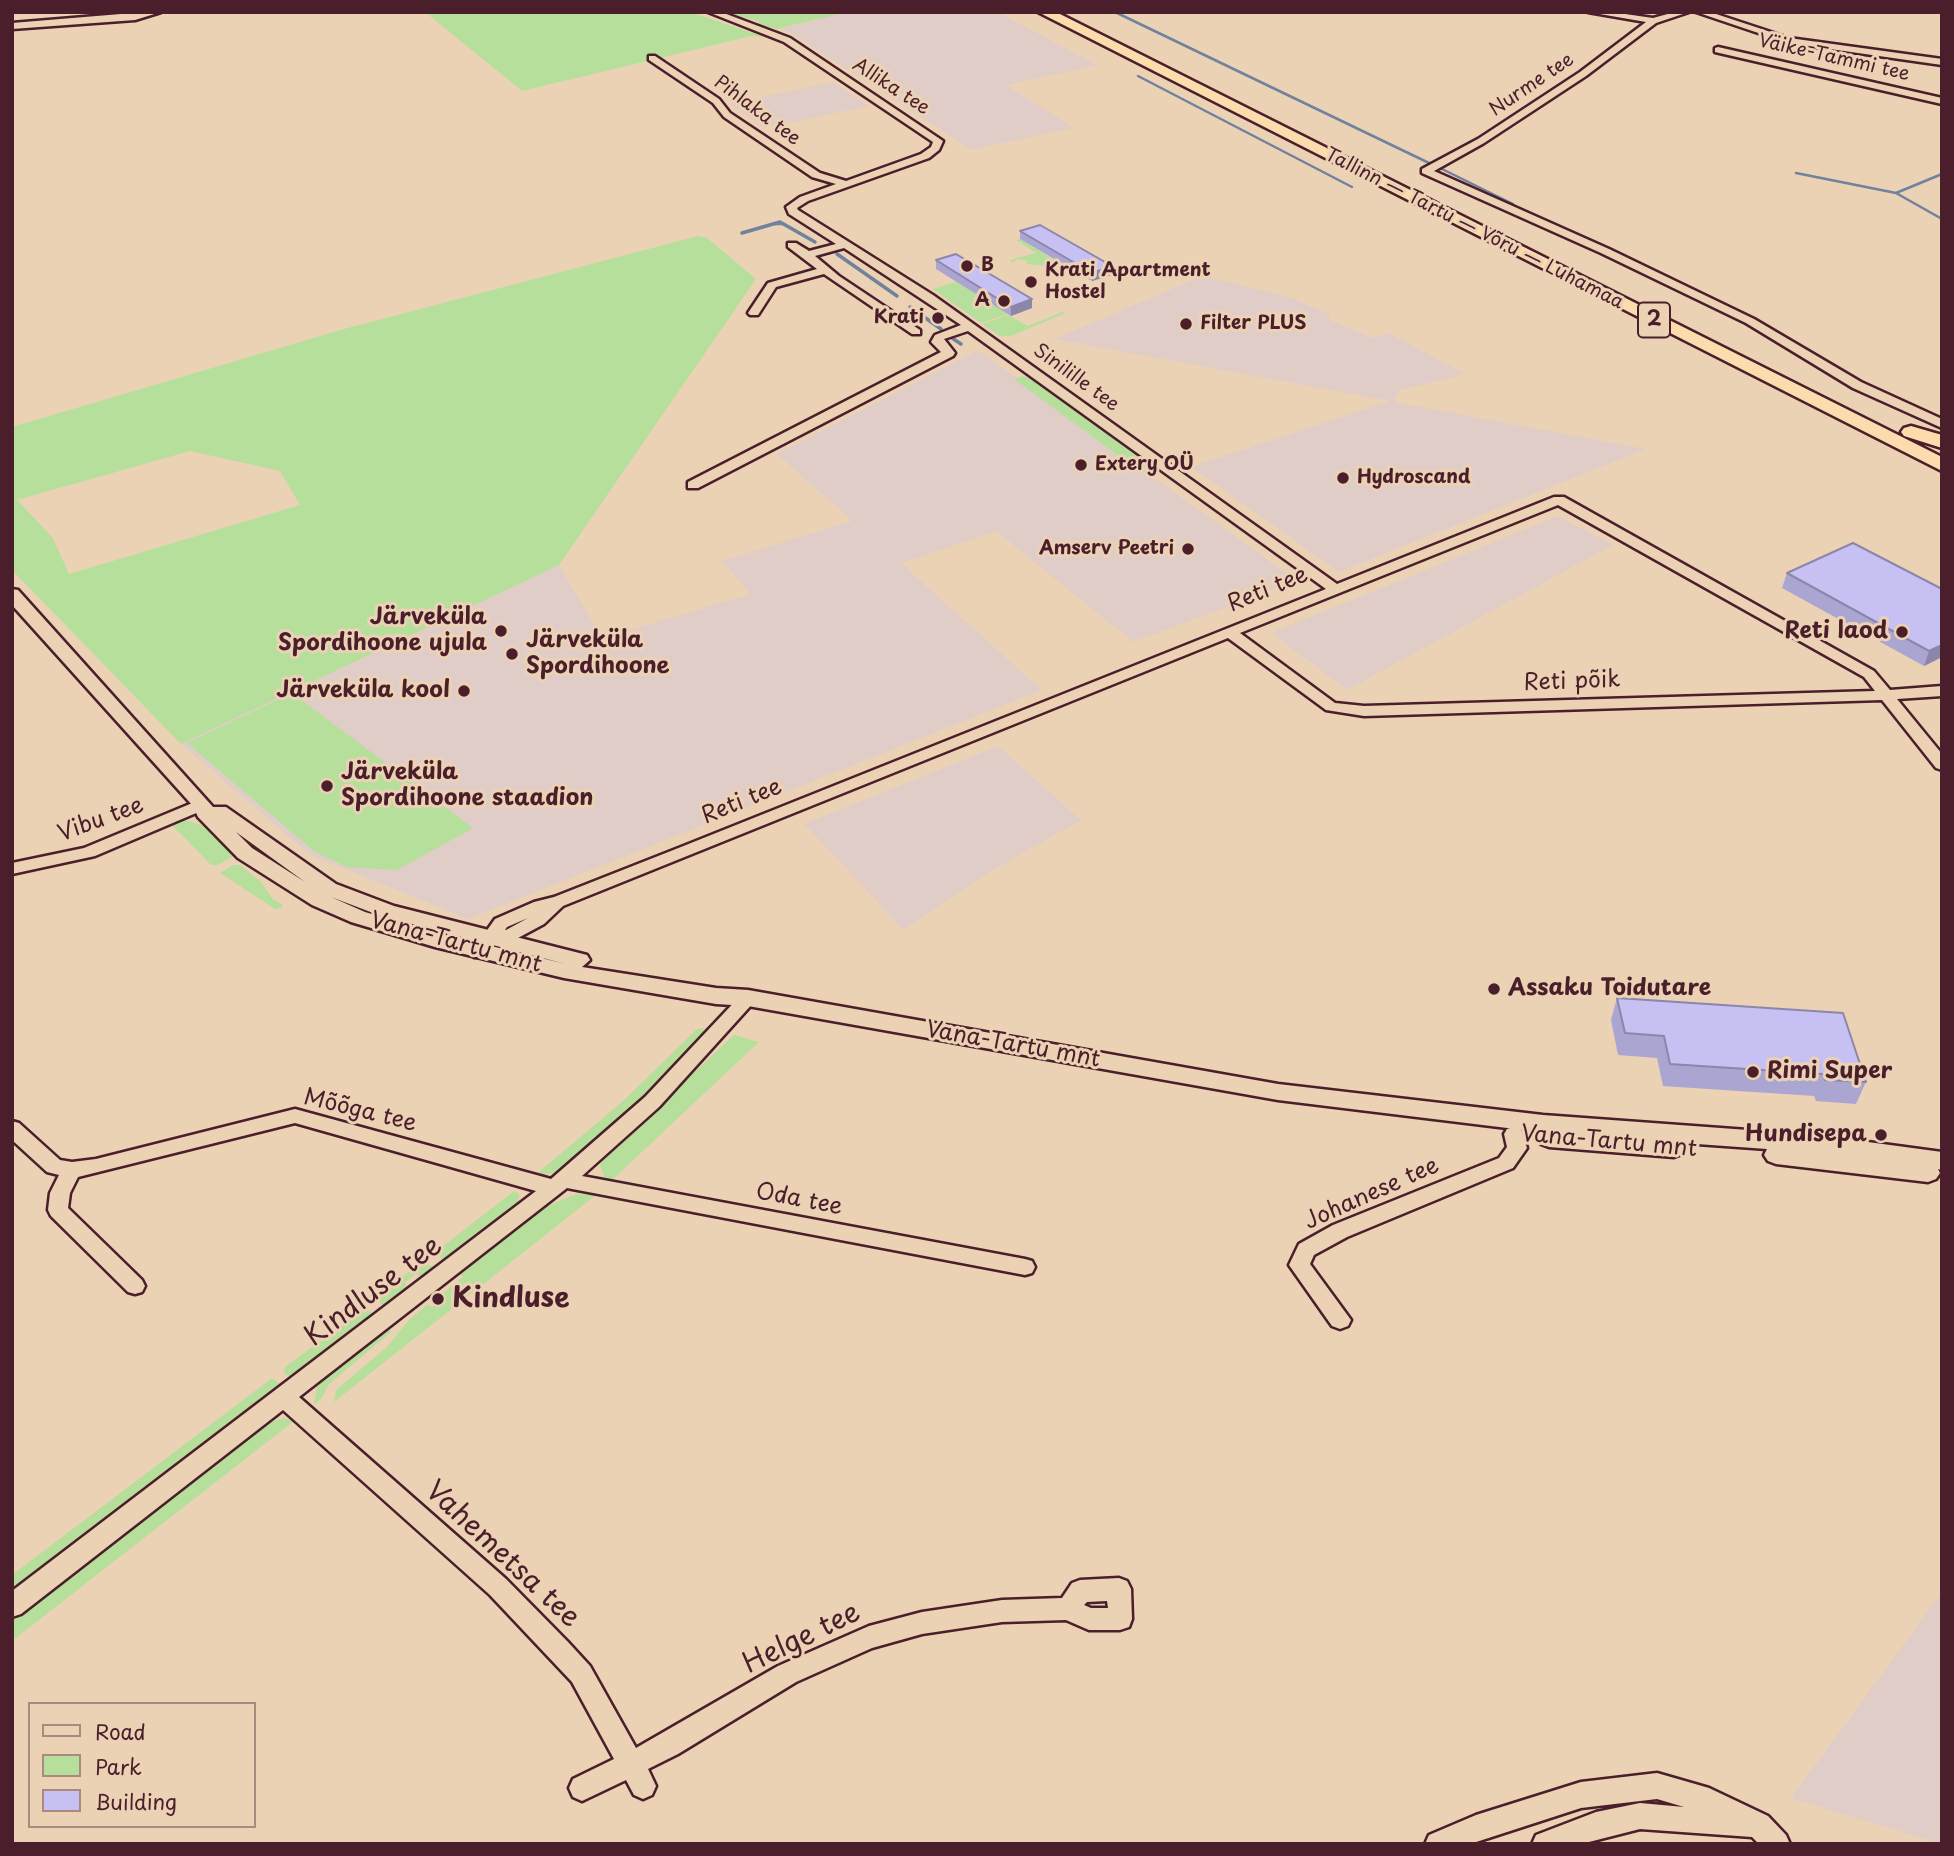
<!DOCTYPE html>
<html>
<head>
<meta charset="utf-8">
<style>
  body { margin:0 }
  #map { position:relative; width:1954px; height:1856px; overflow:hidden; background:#ecd2b4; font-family:"Playpen Sans",sans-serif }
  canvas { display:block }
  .frame { position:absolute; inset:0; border:14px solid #4a1f2b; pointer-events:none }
  .legend { position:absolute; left:28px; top:1702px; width:228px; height:126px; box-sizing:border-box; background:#ecd2b4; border:2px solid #ab8a7d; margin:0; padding:9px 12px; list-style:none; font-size:21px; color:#4a1f2b }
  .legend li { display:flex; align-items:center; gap:14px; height:35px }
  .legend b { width:35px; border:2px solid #ab8a7d }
</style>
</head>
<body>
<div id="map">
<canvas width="1954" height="1856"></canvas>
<div class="frame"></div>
<ul class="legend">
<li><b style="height:9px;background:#ecd2b4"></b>Road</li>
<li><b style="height:19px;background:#b6df9b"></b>Park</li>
<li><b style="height:19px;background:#c7c0f3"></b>Building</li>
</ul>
</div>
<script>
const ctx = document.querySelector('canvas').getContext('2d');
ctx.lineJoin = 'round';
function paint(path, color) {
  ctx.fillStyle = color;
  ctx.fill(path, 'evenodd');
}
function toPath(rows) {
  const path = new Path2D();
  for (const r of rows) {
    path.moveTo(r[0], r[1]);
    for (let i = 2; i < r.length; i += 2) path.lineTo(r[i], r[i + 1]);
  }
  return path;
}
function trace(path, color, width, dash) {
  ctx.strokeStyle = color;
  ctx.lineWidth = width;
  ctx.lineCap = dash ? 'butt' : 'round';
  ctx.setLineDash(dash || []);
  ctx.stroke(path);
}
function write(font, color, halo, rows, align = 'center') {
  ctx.font = font + ' "Playpen Sans",sans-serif';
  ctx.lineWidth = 6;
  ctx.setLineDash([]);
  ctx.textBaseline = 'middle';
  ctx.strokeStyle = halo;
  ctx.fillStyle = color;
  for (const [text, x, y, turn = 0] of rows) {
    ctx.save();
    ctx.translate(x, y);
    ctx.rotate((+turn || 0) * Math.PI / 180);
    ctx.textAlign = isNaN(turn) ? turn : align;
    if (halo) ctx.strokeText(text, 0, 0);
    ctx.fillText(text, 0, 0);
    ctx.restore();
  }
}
const built = toPath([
  [848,12,998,12,1097,65,1007,85,1073,128,972,150,799,38,781,29],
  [833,82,869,106,765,128,729,104],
  [1202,276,1292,298,1332,316,1328,319,1373,338,1389,333,1465,374,1400,390,1394,402,1646,449,1339,572,1191,467,1391,401,1054,339],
  [978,350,1297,581,1133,642,996,531,901,563,1042,690,468,919,310,855,181,744,559,565,602,638,751,594,722,561,852,521,777,454],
  [1558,516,1613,545,1347,690,1271,633],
  [998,746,1081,820,986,874,904,930,804,824],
  [1942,1592,1942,1844,1791,1798]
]);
const green = toPath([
  [425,12,690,12,765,37,752,36,522,91],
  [721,12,848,12,777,29,758,24,759,21],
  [1374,170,1942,455,1942,458,1375,174],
  [698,236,707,238,756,279,559,565,181,744,12,570,12,427,344,329],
  [190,451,280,471,300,505,69,574,53,538,17,500],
  [1020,239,1068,268,1026,264,1028,261,1017,259,1013,263,1010,260,1036,253,1016,240],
  [955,282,958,283,1008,314,981,323,933,289],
  [1062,312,1066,313,1011,336,1000,336,982,324,1008,315,1028,326],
  [1023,376,1033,379,1151,464,1150,471,1146,469,1144,470,1147,472,1139,471,1014,379],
  [292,693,473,828,397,870,347,867,315,852,187,743],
  [184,820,205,826,236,855,218,865,211,865,170,823],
  [233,865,240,865,260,881,273,899,282,904,282,908,275,909,220,873],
  [707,1028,671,1071,608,1130,554,1173,534,1176,622,1102,697,1029],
  [734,1035,759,1042,611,1181,605,1178,600,1166,602,1159],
  [514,1191,519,1194,518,1205,447,1264,436,1254,438,1250],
  [576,1194,596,1195,334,1402,336,1390,386,1348,408,1321,428,1304,432,1307,447,1297,443,1293,463,1277,458,1273,545,1207],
  [421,1262,433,1267,421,1277,416,1274,405,1282,407,1287,383,1305,377,1301,377,1297],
  [365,1308,378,1317,291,1379,284,1373,285,1367],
  [388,1327,391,1332,329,1384,322,1398,314,1405,317,1386],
  [272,1378,282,1385,12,1593,12,1575],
  [284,1418,294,1421,12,1641,12,1620,251,1437,272,1422]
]);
const streamFar1 = toPath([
  [1115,12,1429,163],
  [1138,76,1352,187],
  [1442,169,1513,204],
  [1796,173,1896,193,1942,219],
  [1896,193,1942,174],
  [774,224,783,224]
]);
const stream = toPath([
  [742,233,780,222,815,242],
  [837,254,897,296],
  [910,307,941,329],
  [952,338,961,344]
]);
const minor = toPath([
  [145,12,161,12,135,20,12,29,12,23,145,12],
  [708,12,721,12,790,38,943,141,939,150,929,158,808,201,797,208,798,210,933,295,1337,584,1554,497,1564,497,1874,671,1890,690,1942,686,1942,696,1897,699,1942,754,1942,770,1936,768,1882,700,1364,716,1326,710,1228,638,563,906,544,924,516,939,496,943,486,957,474,957,471,953,495,919,534,902,554,897,681,847,1326,589,968,331,944,339,955,353,953,356,698,488,688,488,688,482,941,352,931,342,935,335,961,325,844,248,815,256,839,276,920,330,920,334,912,334,824,274,776,287,758,315,750,315,748,313,768,283,817,269,788,247,788,243,796,243,809,251,836,244,789,214,786,207,800,197,836,184,812,177,724,117,713,103,649,60,649,56,655,56,719,99,730,113,820,173,846,181,921,154,931,147,933,142,784,42,708,12],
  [1558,505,1864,677,1875,691,1364,706,1335,703,1240,633,1558,505],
  [528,918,506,930,505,930,507,927,528,918],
  [1588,12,1611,12,1653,18,1675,12,1689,12,1656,23,1586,76,1484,143,1434,171,1609,249,1754,319,1861,382,1942,419,1942,428,1853,388,1746,323,1601,253,1422,173,1422,169,1478,139,1580,72,1646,22,1588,12],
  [1696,12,1710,12,1789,38,1942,59,1942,65,1788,43,1696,12],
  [1718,47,1942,98,1942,104,1715,52,1715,48,1718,47],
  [202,799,210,804,208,808,95,856,12,874,12,863,84,848,202,799],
  [748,992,754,994,757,998,754,1002,659,1107,582,1176,1025,1259,1032,1261,1035,1267,1032,1273,1025,1275,567,1188,299,1397,506,1579,568,1642,590,1666,636,1748,778,1666,869,1626,922,1612,1002,1600,1062,1598,1072,1583,1080,1580,1119,1578,1127,1581,1131,1589,1132,1619,1129,1627,1120,1630,1089,1630,1066,1620,1002,1622,922,1634,872,1648,796,1682,678,1754,648,1769,656,1786,652,1795,643,1799,634,1795,626,1780,582,1801,573,1797,569,1788,573,1779,614,1759,572,1682,490,1595,283,1410,21,1614,12,1617,12,1591,536,1191,295,1123,78,1177,70,1193,68,1208,142,1280,145,1286,142,1292,135,1294,128,1292,51,1216,48,1210,50,1193,59,1175,47,1172,12,1140,12,1121,19,1123,60,1160,72,1162,96,1159,295,1109,551,1179,645,1097,742,994,748,992],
  [1107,1601,1108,1608,1091,1608,1084,1605,1087,1602,1107,1601],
  [1514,1127,1521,1129,1527,1148,1513,1168,1347,1237,1314,1255,1310,1264,1351,1320,1348,1326,1340,1329,1332,1326,1289,1265,1299,1244,1333,1225,1499,1158,1507,1147,1504,1134,1507,1129,1514,1127],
  [1657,1773,1709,1788,1768,1816,1786,1835,1790,1844,1759,1844,1752,1837,1640,1829,1581,1844,1532,1844,1536,1835,1596,1812,1640,1803,1684,1807,1657,1799,1581,1808,1470,1844,1425,1844,1429,1835,1476,1815,1581,1782,1657,1773]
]);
const tertiary = toPath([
  [12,589,18,590,213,807,226,807,336,884,394,906,587,955,590,960,582,967,716,988,748,990,1278,1084,1543,1115,1816,1135,1942,1152,1942,1170,1938,1169,1940,1173,1936,1179,1928,1182,1776,1164,1768,1161,1764,1155,1767,1149,1683,1143,1686,1148,1682,1154,1674,1157,1549,1147,1541,1144,1537,1138,1540,1132,1278,1100,748,1006,716,1004,564,978,435,947,351,922,312,905,238,858,198,817,193,806,12,605,12,589],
  [236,832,305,882,252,848,236,832],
  [331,897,381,916,566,964,437,933,365,912,331,897]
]);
const trunk = toPath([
  [1038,12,1056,12,1942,457,1942,471,1038,12],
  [1911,426,1942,435,1942,448,1904,436,1901,432,1904,428,1911,426]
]);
const wall = toPath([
  [1020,231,1112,266,1112,275,1092,281,1020,239],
  [936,260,1032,308,1011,316,936,269],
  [1787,573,1942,589,1942,657,1924,666,1782,588],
  [1617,998,1866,1082,1856,1104,1816,1101,1814,1096,1663,1086,1657,1058,1618,1055,1611,1020]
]);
const shadedWall = toPath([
  [1112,266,1112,275,1092,281,1092,273],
  [1032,299,1032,308,1011,316,1011,307],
  [1942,645,1942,657,1924,666,1929,651]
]);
const building = toPath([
  [1040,225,1112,266,1092,273,1020,231,1040,225],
  [956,254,1032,299,1011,307,936,260,956,254],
  [1853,543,1942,589,1942,645,1929,651,1787,573,1853,543],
  [1617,998,1843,1013,1866,1082,1825,1080,1823,1074,1670,1064,1664,1036,1625,1033,1617,998]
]);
const markers = [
  [967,266,7,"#4a1f2b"],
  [1031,282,7,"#4a1f2b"],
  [1004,301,7,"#4a1f2b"],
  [938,318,7,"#4a1f2b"],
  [1186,324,7,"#4a1f2b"],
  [1081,465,7,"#4a1f2b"],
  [1343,478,7,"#4a1f2b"],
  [1188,549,7,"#4a1f2b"],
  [501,631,7,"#4a1f2b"],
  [1902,632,7,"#4a1f2b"],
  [512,654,7,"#4a1f2b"],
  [464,691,7,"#4a1f2b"],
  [327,786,7,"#4a1f2b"],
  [1494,989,7,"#4a1f2b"],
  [1753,1072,7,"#4a1f2b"],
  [1881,1135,7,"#4a1f2b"],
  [438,1299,7,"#4a1f2b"]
];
const farStreetnames = [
  ["Väike-Tammi tee",1834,58,13],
  ["Nurme tee",1532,85,-34],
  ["Allika tee",891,87,33],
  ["Pihlaka tee",757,111,37],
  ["Tallinn — Tartu — Võru — Luhamaa",1474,229,27],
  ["Sinilille tee",1076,378,36]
];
const farPoinames = [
  ["B",981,266],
  ["Krati Apartment",1045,271],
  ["Hostel",1045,293],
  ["A",990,301,"right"],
  ["Krati",924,318,"right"],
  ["Filter PLUS",1200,324],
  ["Extery OÜ",1095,465],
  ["Hydroscand",1357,478],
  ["Amserv Peetri",1174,549,"right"]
];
const shields = [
  [1654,320,32]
];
const shieldNames = [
  ["2",1654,320]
];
const streetNames = [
  ["Reti tee",1268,590,-22],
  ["Reti põik",1572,682,-2],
  ["Reti tee",742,802,-22],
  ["Vibu tee",101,820,-20],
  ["Vana-Tartu mnt",456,943,15],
  ["Vana-Tartu mnt",1013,1045,10],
  ["Mõõga tee",360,1111,14],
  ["Vana-Tartu mnt",1609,1142,5],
  ["Johanese tee",1372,1194,-24],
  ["Oda tee",799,1200,11]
];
const poiNames = [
  ["Järveküla",487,618],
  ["Spordihoone ujula",487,644],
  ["Reti laod",1888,632],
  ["Järveküla",526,641,"left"],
  ["Spordihoone",526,667,"left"],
  ["Järveküla kool",450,691],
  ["Järveküla",341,773,"left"],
  ["Spordihoone staadion",341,799,"left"],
  ["Assaku Toidutare",1508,989,"left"],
  ["Rimi Super",1767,1072,"left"],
  ["Hundisepa",1867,1135]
];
const nearStreetnames = [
  ["Kindluse tee",374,1292,-37],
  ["Vahemetsa tee",502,1555,43],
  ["Helge tee",802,1639,-26]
];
const nearPoinames = [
  ["Kindluse",452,1299]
];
paint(built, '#e1cdc7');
paint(green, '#b6df9b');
trace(streamFar1, '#70829d', 2.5);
trace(stream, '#70829d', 3.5);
trace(minor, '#4a1f2b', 5);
trace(tertiary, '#4a1f2b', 5);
trace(trunk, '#4a1f2b', 5);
paint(minor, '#ecd2b4');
paint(tertiary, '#ecd2b4');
paint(trunk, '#fcdcac');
paint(wall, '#aba5d1');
paint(shadedWall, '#8b86aa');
paint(building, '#c7c0f3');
trace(building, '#8b86aa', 2);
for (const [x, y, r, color] of markers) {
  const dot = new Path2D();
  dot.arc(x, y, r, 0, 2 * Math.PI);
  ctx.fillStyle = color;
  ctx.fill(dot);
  trace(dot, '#ecd2b4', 2.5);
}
write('19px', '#4a1f2b', '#ecd2b4', farStreetnames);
write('bold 19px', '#4a1f2b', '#ecd2b4', farPoinames, 'left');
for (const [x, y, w] of shields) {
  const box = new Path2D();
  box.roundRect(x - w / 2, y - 17.5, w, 35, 5);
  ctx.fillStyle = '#ecd2b4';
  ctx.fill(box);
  trace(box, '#4a1f2b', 2);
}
write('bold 21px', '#4a1f2b', null, shieldNames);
write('23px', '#4a1f2b', '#ecd2b4', streetNames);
write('bold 23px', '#4a1f2b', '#ecd2b4', poiNames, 'right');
write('28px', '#4a1f2b', '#ecd2b4', nearStreetnames);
write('bold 28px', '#4a1f2b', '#ecd2b4', nearPoinames, 'left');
</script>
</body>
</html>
